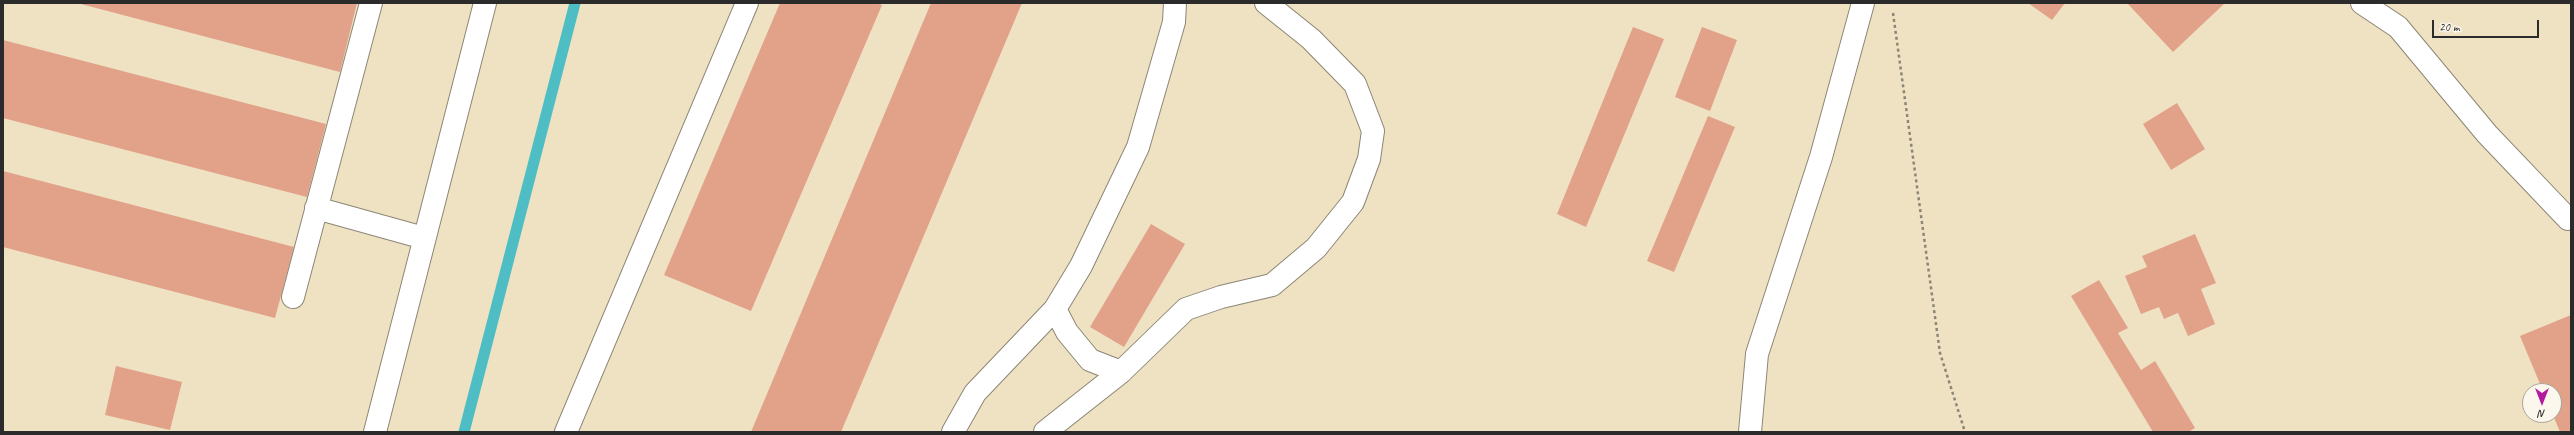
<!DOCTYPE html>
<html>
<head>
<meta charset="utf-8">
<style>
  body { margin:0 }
  #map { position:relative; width:2574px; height:435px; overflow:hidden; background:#eee2c2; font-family:Caveat,sans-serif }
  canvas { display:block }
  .frame { position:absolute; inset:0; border:4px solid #2b2b2b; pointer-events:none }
  .north { position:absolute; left:2522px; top:383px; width:40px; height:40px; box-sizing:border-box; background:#fbf7ec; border:1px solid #a8a59f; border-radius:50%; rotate:180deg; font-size:11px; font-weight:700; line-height:16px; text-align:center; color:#2b2b2b }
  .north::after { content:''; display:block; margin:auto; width:14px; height:18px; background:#b5179e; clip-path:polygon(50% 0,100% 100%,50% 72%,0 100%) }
  .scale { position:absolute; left:2432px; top:20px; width:107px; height:18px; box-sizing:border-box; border:2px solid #2b2b2b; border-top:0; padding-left:5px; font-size:12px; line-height:14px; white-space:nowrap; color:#2b2b2b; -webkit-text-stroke:3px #fbf7ec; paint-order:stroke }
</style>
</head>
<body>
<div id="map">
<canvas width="2574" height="435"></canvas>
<div class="frame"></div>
<div class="north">N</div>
<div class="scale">20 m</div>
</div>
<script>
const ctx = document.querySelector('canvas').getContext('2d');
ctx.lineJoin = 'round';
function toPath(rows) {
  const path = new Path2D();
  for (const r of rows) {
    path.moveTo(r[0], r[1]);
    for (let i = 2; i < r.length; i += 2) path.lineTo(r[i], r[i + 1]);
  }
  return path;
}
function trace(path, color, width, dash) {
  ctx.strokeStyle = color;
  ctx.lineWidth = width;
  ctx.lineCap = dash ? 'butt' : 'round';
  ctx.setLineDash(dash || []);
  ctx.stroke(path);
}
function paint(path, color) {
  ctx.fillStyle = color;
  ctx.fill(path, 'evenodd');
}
const stream = toPath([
  [464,432,575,3]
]);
const building = toPath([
  [77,3,357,3,340,72],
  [780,3,877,3,882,5,751,311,664,275],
  [931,3,1022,3,841,432,751,432],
  [2028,3,2065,3,2052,20],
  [2127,3,2225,3,2173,52],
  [1633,27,1664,39,1586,227,1557,214],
  [1702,27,1737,40,1710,111,1675,97],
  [3,40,326,124,307,197,3,118],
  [2177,103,2205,149,2171,170,2143,124],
  [1708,116,1735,127,1674,272,1647,261],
  [3,171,294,247,275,318,3,247],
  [1151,224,1185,244,1124,347,1090,327],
  [2195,234,2216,283,2201,289,2215,324,2188,336,2178,313,2164,319,2159,307,2141,314,2125,276,2147,267,2142,256],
  [2099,280,2128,328,2118,333,2141,370,2155,361,2195,428,2188,432,2153,432,2071,296],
  [2571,315,2571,432,2560,432,2553,415,2554,391,2543,391,2520,336],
  [116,366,182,382,170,430,105,415]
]);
const path = toPath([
  [1893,13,1940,353,1965,432]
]);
const minor = toPath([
  [2362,3,2398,27,2487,134,2568,219],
  [316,208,424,238],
  [293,297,371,3],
  [1055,309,1067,332,1090,360,1121,372],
  [375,432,485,3],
  [566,432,747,3],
  [953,432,975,393,1055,309,1081,266,1138,147,1174,22,1175,3],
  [1045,432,1121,372,1186,309,1221,297,1272,285,1316,248,1353,202,1369,159,1373,131,1355,84,1311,39,1266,3],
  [1750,432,1757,354,1821,157,1863,3]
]);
trace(stream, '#4fbec4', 11);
paint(building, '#e2a189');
trace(minor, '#8c8676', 24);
trace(path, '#8c8676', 2.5, [3, 3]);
trace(minor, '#fff', 22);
</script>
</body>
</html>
